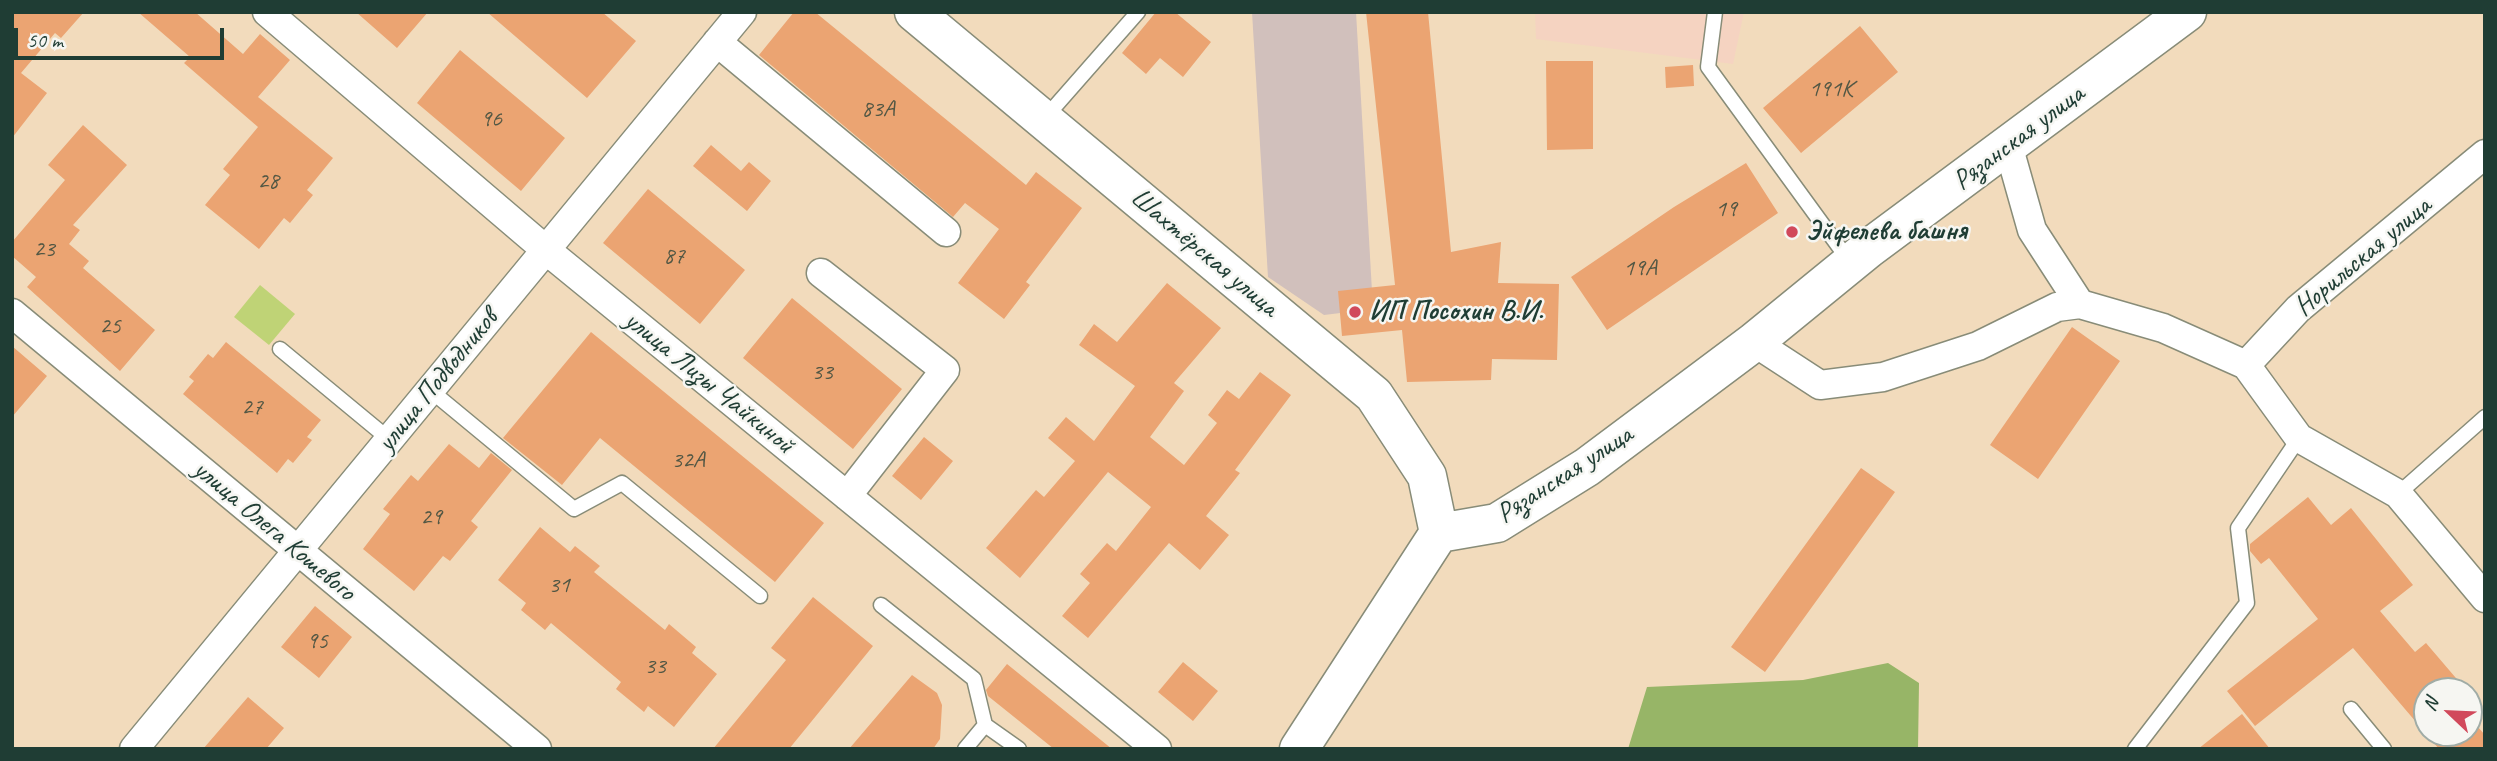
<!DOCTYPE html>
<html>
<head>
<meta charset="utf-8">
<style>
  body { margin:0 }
  #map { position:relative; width:2497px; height:761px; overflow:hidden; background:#f2dbbc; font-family:Caveat,sans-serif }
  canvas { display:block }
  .frame { position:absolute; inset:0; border:14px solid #1f3d34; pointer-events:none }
  .north { position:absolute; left:2413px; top:677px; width:70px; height:70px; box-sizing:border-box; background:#f6f6f2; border:2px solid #a0aca6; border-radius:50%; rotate:293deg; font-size:19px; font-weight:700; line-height:28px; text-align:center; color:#1f3d34 }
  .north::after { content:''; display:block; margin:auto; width:24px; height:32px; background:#d1495b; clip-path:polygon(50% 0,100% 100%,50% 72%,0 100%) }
  .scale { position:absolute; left:14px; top:28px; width:210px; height:32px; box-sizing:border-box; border:4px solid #1f3d34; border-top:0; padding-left:9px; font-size:21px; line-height:24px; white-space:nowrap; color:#1f3d34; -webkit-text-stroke:5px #f6f6f2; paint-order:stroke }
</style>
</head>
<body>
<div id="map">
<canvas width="2497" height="761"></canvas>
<div class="frame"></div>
<div class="north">N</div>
<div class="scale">50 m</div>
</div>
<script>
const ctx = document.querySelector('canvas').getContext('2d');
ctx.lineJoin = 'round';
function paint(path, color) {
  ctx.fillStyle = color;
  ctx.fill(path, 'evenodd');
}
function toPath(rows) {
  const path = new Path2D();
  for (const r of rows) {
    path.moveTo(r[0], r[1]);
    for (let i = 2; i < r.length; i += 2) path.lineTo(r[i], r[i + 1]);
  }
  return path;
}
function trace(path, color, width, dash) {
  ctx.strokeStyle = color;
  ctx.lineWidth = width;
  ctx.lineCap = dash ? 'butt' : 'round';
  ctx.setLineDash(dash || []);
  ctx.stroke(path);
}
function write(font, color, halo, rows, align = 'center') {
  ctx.font = font + ' Caveat,sans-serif';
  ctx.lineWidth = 5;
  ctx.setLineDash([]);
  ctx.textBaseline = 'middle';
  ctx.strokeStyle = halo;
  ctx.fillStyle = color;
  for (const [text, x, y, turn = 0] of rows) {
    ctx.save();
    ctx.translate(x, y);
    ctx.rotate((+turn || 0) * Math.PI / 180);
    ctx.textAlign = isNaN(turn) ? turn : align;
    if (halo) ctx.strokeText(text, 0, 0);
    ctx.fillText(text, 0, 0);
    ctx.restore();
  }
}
const built = toPath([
  [1535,12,1744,12,1733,64,1536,39]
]);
const industrial = toPath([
  [1252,12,1356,12,1373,309,1324,315,1268,277]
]);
const green = toPath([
  [260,285,295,314,269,345,234,317]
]);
const forest = toPath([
  [1888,663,1919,683,1918,749,1628,749,1647,687,1803,680]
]);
const building = toPath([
  [12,12,84,12,61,38,55,33,21,73,47,93,12,138],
  [138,12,195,12,243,54,260,34,290,60,258,97,333,158,307,190,313,195,290,223,284,218,259,249,205,205,230,175,223,169,258,127,184,63,190,57],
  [356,12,428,12,397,48],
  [487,12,602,12,636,41,587,98],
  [794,12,815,12,1026,185,1036,172,1082,208,1026,282,1030,285,1004,319,958,283,999,229,965,203,953,217,759,55],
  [1156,12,1175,12,1211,42,1183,77,1160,58,1146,74,1122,53],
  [1366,12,1428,12,1451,252,1501,242,1498,283,1559,284,1557,360,1492,359,1491,380,1407,382,1402,330,1342,336,1338,291,1395,285],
  [1860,26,1898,72,1801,153,1763,108],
  [460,50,565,138,521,191,417,103],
  [1546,61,1593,61,1593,149,1547,150],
  [1693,65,1694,86,1666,88,1665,67],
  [83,125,127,165,73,225,80,230,69,244,89,261,83,268,155,330,120,371,27,287,36,277,12,256,12,242,65,180,48,165],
  [711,145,741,171,749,162,771,181,747,211,693,166],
  [1746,163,1778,213,1607,330,1571,277,1674,207],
  [648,189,745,270,700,324,603,243],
  [1167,283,1221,328,1174,383,1184,391,1150,437,1184,465,1217,423,1208,415,1227,390,1239,399,1260,372,1291,395,1235,470,1240,473,1206,516,1229,535,1200,570,1169,543,1088,638,1062,616,1090,583,1080,574,1107,543,1116,551,1151,507,1108,472,1020,578,986,548,1036,490,1044,497,1075,461,1048,438,1066,417,1094,441,1135,386,1079,345,1094,324,1117,342],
  [792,298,902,389,853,449,743,358],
  [2072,327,2120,361,2038,479,1990,445],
  [591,332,824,523,775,582,600,438,562,485,503,438],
  [226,342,321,420,307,437,312,440,293,463,288,459,277,473,183,394,194,381,189,377,208,354,213,358],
  [12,346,47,376,12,417],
  [924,437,953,461,921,500,892,476],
  [449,444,479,468,491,453,512,470,471,521,478,527,450,561,443,556,414,591,363,549,390,514,383,509,411,475,418,481],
  [1861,468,1895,492,1765,672,1731,647],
  [2308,497,2331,525,2351,508,2413,585,2380,611,2415,652,2426,643,2467,691,2427,691,2427,733,2469,733,2469,717,2485,735,2485,749,2439,749,2353,648,2255,726,2227,691,2318,619,2269,558,2261,564,2250,551,2250,544],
  [540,527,570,552,575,546,600,566,594,572,665,630,669,624,696,647,692,653,717,674,674,727,648,706,644,712,616,689,621,682,551,623,545,630,521,610,526,603,498,580],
  [813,597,873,646,789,749,713,749,786,660,771,648],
  [315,606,352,637,319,678,281,647],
  [1183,662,1218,691,1193,721,1158,692],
  [1007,664,1112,749,1054,749,988,696,986,690],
  [912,675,937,693,942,705,940,739,933,749,849,749],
  [248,697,284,728,266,749,203,749],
  [2242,714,2270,749,2198,749]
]);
const lane = toPath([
  [1715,12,1708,67,1850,262],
  [1044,119,1138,12],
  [280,349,390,440],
  [430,390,574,509,622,483,760,596],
  [2398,494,2485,417],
  [881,605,974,679,985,725,1019,749],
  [2351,709,2384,749],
  [965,749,985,725],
  [2135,749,2247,603,2238,528,2299,438]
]);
const street = toPath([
  [267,12,546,250,1157,749],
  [717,42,946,232],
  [2008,145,2032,230,2080,304,2163,328,2246,365,2299,438,2398,494,2485,598],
  [821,273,945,370,847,496],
  [12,313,537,749],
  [1754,342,1820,385,1883,377,1978,346,2057,307,2080,304],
  [2246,365,2298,309,2485,154],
  [134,749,742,12]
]);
const secondary = toPath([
  [914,12,1374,395,1427,476,1439,533],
  [1299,749,1439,533,1497,523,1587,467,1754,342,1868,249,2187,12]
]);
const markers = [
  [1792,232,7,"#d1495b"],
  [1355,312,7,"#d1495b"]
];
const numberNames = [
  ["191К",1831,90],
  ["83А",878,110],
  ["96",491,120],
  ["28",268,182],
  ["19",1726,210],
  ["23",44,250],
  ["87",674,257],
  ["19А",1640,269],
  ["25",110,327],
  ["33",822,373],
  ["27",252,408],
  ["32А",688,461],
  ["29",431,518],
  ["31",559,586],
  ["95",317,642],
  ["33",655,667]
];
const streetNames = [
  ["Рязанская улица",2019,138,-37],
  ["Шахтёрская улица",1204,253,40],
  ["Норильская улица",2363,257,-40],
  ["улица Подводников",438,381,-51],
  ["улица Лизы Чайкиной",709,383,39],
  ["Рязанская улица",1565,475,-33],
  ["улица Олега Кошевого",274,531,40]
];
const poiNames = [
  ["Эйфелева башня",1806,232],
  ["ИП Посохин В.И.",1369,312]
];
paint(built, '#f5d3c1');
paint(industrial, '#d1c0bc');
paint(green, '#bfd376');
paint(forest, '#97b567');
paint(building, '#eba472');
trace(lane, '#888c78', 17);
trace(street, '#888c78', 31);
trace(secondary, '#888c78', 41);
trace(lane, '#fff', 14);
trace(street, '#fff', 28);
trace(secondary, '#fff', 38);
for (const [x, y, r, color] of markers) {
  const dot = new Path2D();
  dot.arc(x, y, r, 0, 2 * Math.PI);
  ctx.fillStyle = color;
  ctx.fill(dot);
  trace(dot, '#f6f6f2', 2.5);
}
write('24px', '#525744', null, numberNames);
write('28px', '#1f3d34', '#f6f6f2', streetNames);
write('bold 28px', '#1f3d34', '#f6f6f2', poiNames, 'left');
</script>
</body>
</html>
